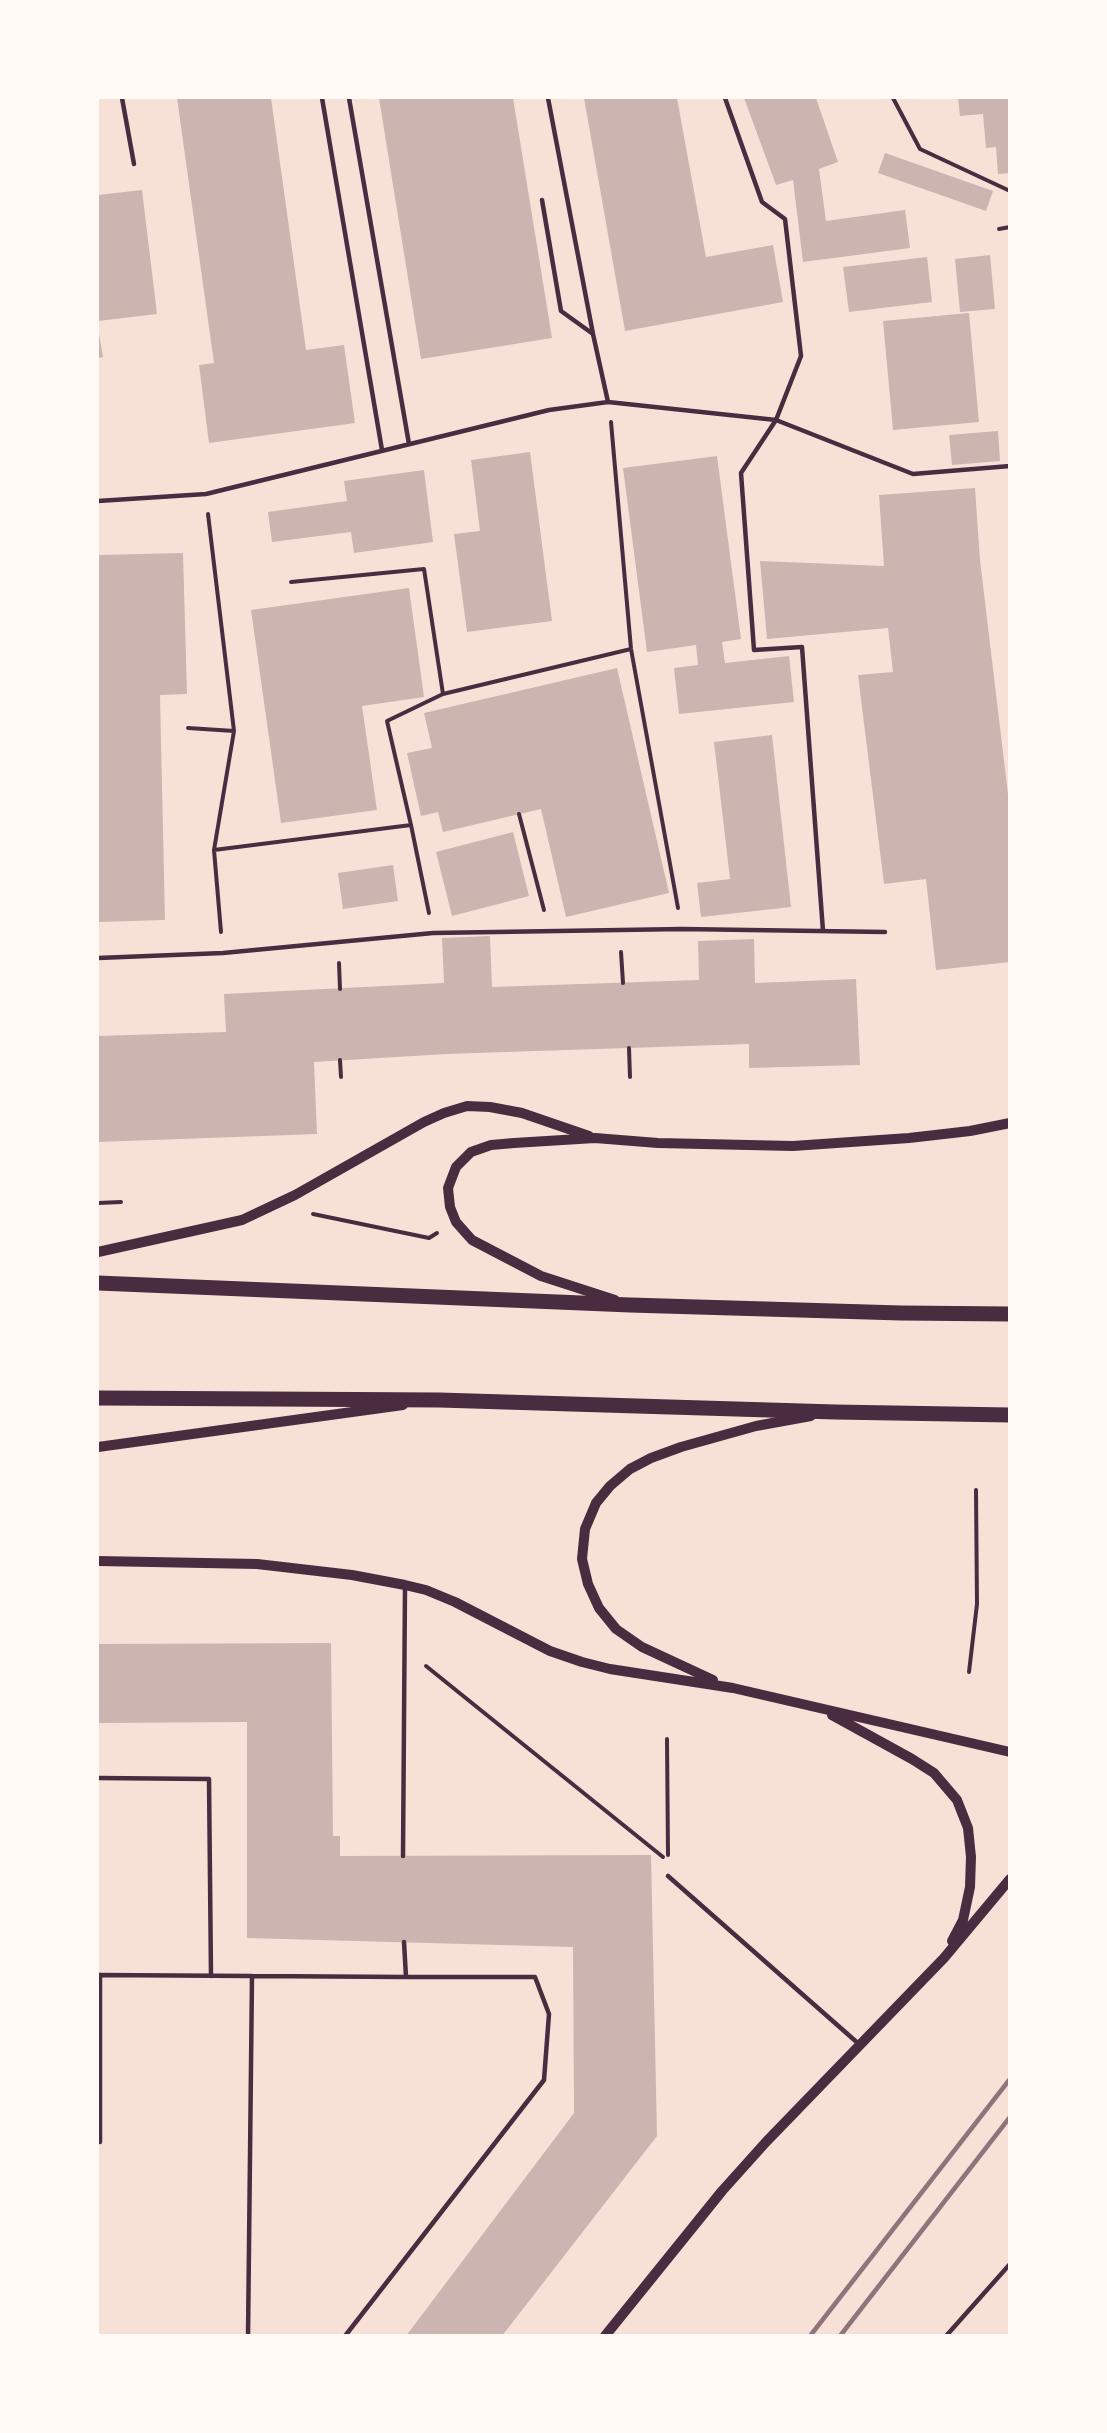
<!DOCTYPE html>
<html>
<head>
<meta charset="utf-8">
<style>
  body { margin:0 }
  #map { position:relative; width:1107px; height:2433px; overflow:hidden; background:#f7e1d7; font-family:Barlow,sans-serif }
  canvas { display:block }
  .frame { position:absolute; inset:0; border:99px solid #fffaf5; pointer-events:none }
</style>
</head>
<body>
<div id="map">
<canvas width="1107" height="2433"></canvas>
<div class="frame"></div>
</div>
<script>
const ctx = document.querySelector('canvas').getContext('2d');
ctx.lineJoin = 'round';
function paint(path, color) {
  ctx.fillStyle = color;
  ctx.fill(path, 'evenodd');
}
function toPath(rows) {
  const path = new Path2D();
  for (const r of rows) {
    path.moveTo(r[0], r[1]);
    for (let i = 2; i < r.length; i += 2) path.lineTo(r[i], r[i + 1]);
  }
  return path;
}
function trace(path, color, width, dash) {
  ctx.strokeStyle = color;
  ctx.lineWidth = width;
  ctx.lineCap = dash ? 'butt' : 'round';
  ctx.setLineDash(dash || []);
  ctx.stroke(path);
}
const building = toPath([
  [177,98,271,98,306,350,344,345,355,423,209,443,199,365,214,363],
  [379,98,513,98,552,338,421,359],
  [584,98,677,98,706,257,773,245,783,302,625,331],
  [744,98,816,98,838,162,819,169,826,221,905,210,910,248,803,262,793,180,776,185],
  [958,98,1010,98,1010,173,998,174,996,147,986,148,983,114,960,116],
  [885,153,993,191,986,211,878,173],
  [142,190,157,314,98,321,98,195],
  [990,255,995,309,960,312,955,259],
  [927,257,932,302,849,312,843,267],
  [969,313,979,422,893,430,883,321],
  [98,328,103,357,98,358],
  [998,431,1000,461,952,465,949,435],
  [530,452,552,621,467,632,454,534,480,531,471,460],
  [717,456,741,639,722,642,725,663,789,656,794,702,679,714,674,668,698,665,696,645,647,652,623,468],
  [424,470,433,542,354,553,351,532,272,542,268,512,347,501,344,481],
  [975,488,980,560,1010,811,1010,962,936,970,926,879,884,884,858,675,893,672,888,628,767,639,760,561,884,566,879,495],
  [183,553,187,694,160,695,165,920,98,922,98,555],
  [409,588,424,697,362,706,377,810,281,823,251,610],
  [617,668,669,893,566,917,541,809,443,832,438,812,421,816,407,753,432,748,424,713],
  [772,735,791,907,701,917,697,883,730,879,714,742],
  [513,832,529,896,452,916,436,852],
  [393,865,398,901,343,909,338,873],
  [490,936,492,987,699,980,698,941,754,939,755,983,856,979,860,1065,749,1068,749,1044,446,1054,314,1062,317,1134,98,1142,98,1036,226,1032,224,994,444,983,442,938],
  [331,1643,333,1836,340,1836,340,1856,651,1855,657,2136,502,2336,406,2336,574,2113,573,1947,247,1938,247,1722,98,1723,98,1644]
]);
const path = toPath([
  [893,98,920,149,1010,191],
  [999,229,1010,227],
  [611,422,631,649,678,908],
  [208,514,234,731,214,850,221,932],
  [291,582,424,569,443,694,631,649],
  [188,728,234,731],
  [519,814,544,910],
  [411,825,387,721,443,694],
  [214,850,411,825,429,913],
  [621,952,623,983],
  [339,963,340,989],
  [629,1048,630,1077],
  [340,1060,341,1077],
  [98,1203,121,1202],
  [313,1214,429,1238,437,1233],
  [426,1666,663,1857],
  [969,1672,977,1604,976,1490],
  [667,1739,668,1855]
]);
const service = toPath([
  [122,98,134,164],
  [322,98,382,450],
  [349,98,409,444],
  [548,98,593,334,608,402],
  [725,98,762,202,785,219,801,356,776,420,741,473,754,650,802,647,823,931],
  [542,200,561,311,593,334],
  [98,501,206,494,549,410,608,402,776,420,913,474,1010,466],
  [98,958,223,953,433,933,682,929,885,932],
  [98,1778,209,1779,211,1976],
  [403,1856,405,1586],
  [668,1876,860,2045],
  [98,1975,406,1977,404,1942],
  [100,1975,100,2142],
  [248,2336,252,1976],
  [345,2336,544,2080,549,2014,535,1977,406,1977],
  [946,2336,1010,2264]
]);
const tertiary = toPath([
  [98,1252,242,1220,295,1195,424,1122,444,1113,467,1106,490,1107,522,1113,589,1136],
  [615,1300,541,1276,472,1240,456,1222,450,1207,448,1188,456,1167,471,1152,491,1145,514,1143,595,1138,658,1143,793,1146,909,1138,970,1131,1010,1123],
  [98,1447,403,1405],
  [98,1561,257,1564,352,1575,405,1585,426,1590,455,1602,550,1651,582,1662,610,1669,733,1688,1010,1752],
  [713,1680,642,1647,616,1629,599,1608,588,1584,582,1559,585,1529,596,1503,610,1486,630,1469,651,1458,681,1447,756,1426,811,1416],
  [832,1715,912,1759,934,1773,957,1800,968,1828,971,1857,970,1887,963,1920,952,1941],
  [605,2336,722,2191,766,2142,944,1958,1010,1879]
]);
const primary = toPath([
  [98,1283,630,1305,901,1313,1010,1314],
  [98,1398,439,1400,835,1412,1010,1415]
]);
const rail = toPath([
  [810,2336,1010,2079],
  [840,2336,1010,2117]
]);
paint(building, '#ccb4b1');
trace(path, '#4a2c40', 4);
trace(service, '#4a2c40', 4.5);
trace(tertiary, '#4a2c40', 10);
trace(primary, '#4a2c40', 15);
trace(rail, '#8f747c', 4.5);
</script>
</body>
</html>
